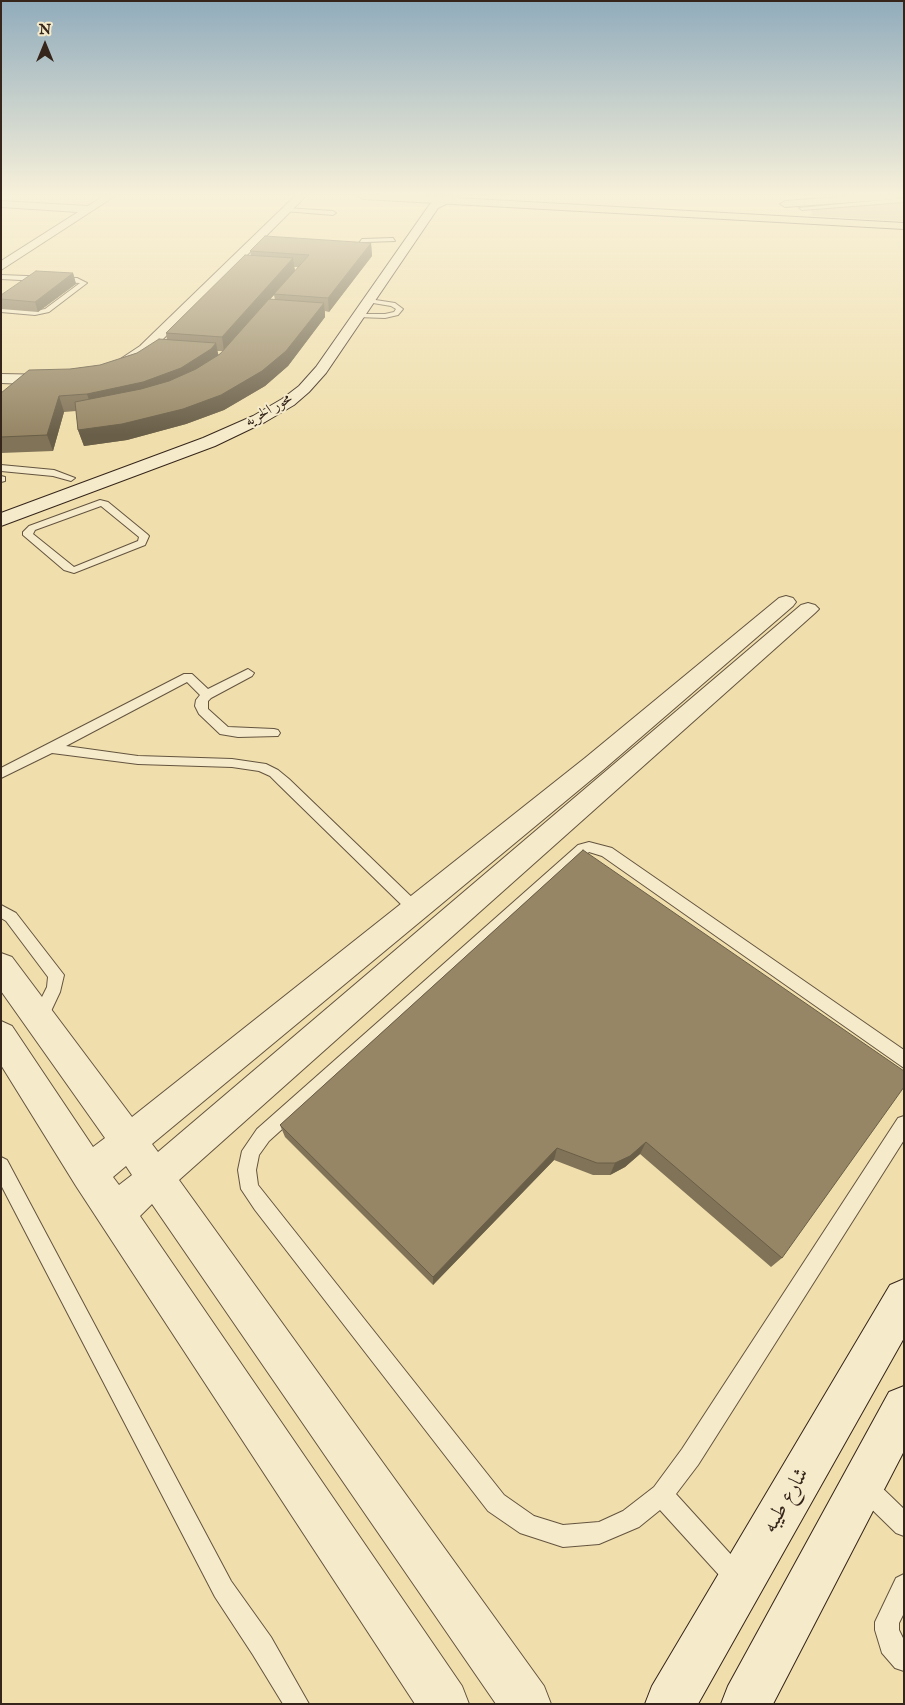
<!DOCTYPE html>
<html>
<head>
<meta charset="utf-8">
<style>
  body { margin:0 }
  #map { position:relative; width:905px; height:1705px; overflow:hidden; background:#f0dfad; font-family:"IM FELL English",serif }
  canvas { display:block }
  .frame { position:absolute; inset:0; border:2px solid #35251a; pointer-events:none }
  .north { position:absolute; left:20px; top:20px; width:50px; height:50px; -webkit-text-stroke:4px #f5eaca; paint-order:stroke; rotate:0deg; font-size:14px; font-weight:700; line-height:20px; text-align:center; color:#35251a }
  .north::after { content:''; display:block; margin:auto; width:18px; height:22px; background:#35251a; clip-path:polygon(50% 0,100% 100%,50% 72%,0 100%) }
</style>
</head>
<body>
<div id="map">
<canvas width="905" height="1705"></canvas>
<div class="frame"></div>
<div class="north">N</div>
</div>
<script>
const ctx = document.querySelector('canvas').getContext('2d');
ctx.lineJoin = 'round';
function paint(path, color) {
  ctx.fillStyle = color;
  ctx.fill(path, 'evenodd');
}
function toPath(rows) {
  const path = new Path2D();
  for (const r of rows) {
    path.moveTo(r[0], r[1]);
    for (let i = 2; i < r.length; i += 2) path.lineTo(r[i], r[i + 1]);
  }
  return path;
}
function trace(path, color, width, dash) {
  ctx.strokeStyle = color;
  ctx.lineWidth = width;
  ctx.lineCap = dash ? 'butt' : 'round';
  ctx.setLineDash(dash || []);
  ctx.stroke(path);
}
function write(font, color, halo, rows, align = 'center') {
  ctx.font = font + ' "IM FELL English",Amiri,serif';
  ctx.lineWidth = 4;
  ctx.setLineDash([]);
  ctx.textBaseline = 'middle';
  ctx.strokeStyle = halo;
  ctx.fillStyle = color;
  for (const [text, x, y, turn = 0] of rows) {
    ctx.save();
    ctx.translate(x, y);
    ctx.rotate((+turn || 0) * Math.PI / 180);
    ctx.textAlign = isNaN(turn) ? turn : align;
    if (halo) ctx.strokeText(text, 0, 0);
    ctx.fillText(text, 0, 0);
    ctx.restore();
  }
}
const green = toPath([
  [904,200,904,221,814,216,810,215,813,213,809,208]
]);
const lane = toPath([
  [904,198,904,202,802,210,799,208,904,198],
  [286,208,333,211,336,213,333,215,284,211,286,208],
  [393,238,395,241,366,242,357,253,352,252,362,239,393,238],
  [1,275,77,278,87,283,49,312,35,315,1,312,1,308,35,311,45,309,80,283,1,279,1,275],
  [369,299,395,303,403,309,398,315,385,318,357,317,356,316,359,314,385,314,394,312,396,309,391,306,367,302,366,301,369,299],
  [1,465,54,470,75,478,71,481,53,476,1,471,1,465],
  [1,476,5,477,5,481,1,482,1,476],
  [100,500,108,502,147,534,149,536,145,545,74,573,64,570,23,535,23,532,29,526,100,500],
  [101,506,139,537,138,541,74,567,33,534,35,530,101,506],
  [248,669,254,673,252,676,211,698,208,701,208,709,228,727,274,729,278,730,280,733,278,736,238,737,220,734,199,714,195,706,196,700,200,695,187,682,66,746,138,756,232,759,266,764,278,770,289,779,421,906,423,910,421,914,416,916,411,914,279,785,270,776,259,771,232,767,138,764,52,753,1,778,1,768,184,674,192,674,208,689,248,669],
  [589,842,612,848,904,1050,904,1068,602,856,589,852,269,1141,259,1155,256,1170,258,1185,504,1495,534,1516,563,1525,599,1522,623,1511,654,1487,682,1449,898,1118,904,1116,904,1140,698,1465,676,1494,745,1570,749,1578,745,1586,737,1590,729,1586,660,1510,639,1527,599,1544,563,1547,520,1533,488,1511,255,1210,241,1189,238,1170,242,1151,257,1129,578,845,589,842],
  [1,905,16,913,64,975,60,992,45,1024,39,1026,33,1024,31,1019,47,987,48,977,6,921,1,918,1,905],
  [1,1157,7,1160,231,1581,271,1637,309,1704,283,1704,253,1655,215,1597,1,1185,1,1157],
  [865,1476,873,1479,904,1509,904,1536,896,1533,857,1495,854,1487,857,1479,865,1476],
  [904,1574,904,1613,899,1623,899,1630,904,1640,904,1671,895,1668,882,1653,875,1630,875,1622,896,1578,904,1574]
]);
const street = toPath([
  [103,196,115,196,1,270,1,261,78,212,1,207,1,201,88,206,103,196],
  [295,196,306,196,150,352,123,370,113,370,111,367,113,364,140,346,295,196],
  [1,374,55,375,60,377,63,380,60,383,55,385,1,383,1,374],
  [786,596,793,598,796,602,793,606,603,770,152,1144,158,1152,801,605,808,603,815,605,819,609,815,613,179,1180,544,1686,551,1704,496,1704,152,1204,140,1216,462,1686,469,1704,415,1704,76,1186,1,1065,1,1021,12,1026,93,1147,105,1138,1,991,1,953,12,957,132,1117,585,758,779,598,786,596],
  [126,1166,132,1175,119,1185,113,1177,126,1166]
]);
const secondary = toPath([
  [447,196,460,197,438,208,326,373,309,392,294,405,265,422,215,446,1,526,1,513,203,438,253,416,282,399,299,386,316,367,430,204,447,196],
  [904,1279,904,1338,698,1704,645,1704,652,1686,890,1285,904,1279],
  [904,1386,904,1451,773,1704,721,1704,728,1686,889,1392,904,1386]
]);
const primary = toPath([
  [358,196,420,196,904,223,904,229,363,199,358,196],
  [851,196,900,196,895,199,785,207,780,204,785,201,851,196]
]);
const wall = toPath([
  [371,243,372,256,329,312,325,311,325,317,288,366,265,386,224,410,186,424,127,440,84,446,78,430,76,411,64,412,53,451,1,453,1,393,70,369,100,365,137,353,167,340,166,333,251,256,250,251],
  [294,267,298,267,295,271],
  [274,295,275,300,270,299],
  [217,351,223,351,218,355],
  [73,273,76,284,38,312,1,309,1,295],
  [583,850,782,1258,771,1267,640,1154,625,1167,610,1175,593,1175,554,1160,433,1285,285,1137,280,1125]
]);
const shadedWall = toPath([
  [371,243,372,256,329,312,328,298],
  [293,258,295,271,274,294,274,295,224,351,222,337],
  [73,273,76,284,38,312,35,302],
  [324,303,325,317,288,366,265,386,224,410,186,424,127,440,84,446,78,430],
  [216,343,219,358,185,383,92,409,87,394],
  [59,396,64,412,53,451,47,435],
  [646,1142,640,1154,625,1167,610,1175,615,1163],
  [557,1148,554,1160,433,1285,433,1277]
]);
const building = toPath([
  [265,236,371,243,328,298,274,294,309,255,250,251,265,236],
  [245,255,293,258,222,337,166,333,245,255],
  [36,271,73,273,35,302,1,299,1,295,36,271],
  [269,299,324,303,286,351,262,371,221,395,183,409,122,424,78,430,75,402,141,389,169,381,196,369,220,354,269,299],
  [159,339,216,343,211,349,181,368,143,382,87,394,59,396,47,435,1,437,1,393,29,370,70,369,100,365,137,353,159,339],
  [583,850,904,1071,904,1087,782,1258,646,1142,630,1156,615,1163,597,1163,557,1148,433,1277,280,1125,583,850]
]);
const farStreetnames = [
  ["محور الحريه",269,411,-30]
];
const nearStreetnames = [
  ["شارع طيبه",787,1501,-60]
];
paint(green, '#d0bf94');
trace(lane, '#64543f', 2);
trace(street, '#64543f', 2);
trace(secondary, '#35251a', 2);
trace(primary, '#35251a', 2);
paint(lane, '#f5eaca');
paint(street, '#f5eaca');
paint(secondary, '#f5eaca');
paint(primary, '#f0dfad');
paint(wall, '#817358');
paint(shadedWall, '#695e47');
paint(building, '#968666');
trace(building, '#695e47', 1);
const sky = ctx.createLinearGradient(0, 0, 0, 435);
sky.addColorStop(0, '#91acbc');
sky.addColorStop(0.45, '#f8f1da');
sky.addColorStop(1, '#f8f1da00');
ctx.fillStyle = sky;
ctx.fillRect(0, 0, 905, 435);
write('15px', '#35251a', '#f5eaca', farStreetnames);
write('21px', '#35251a', '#f5eaca', nearStreetnames);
</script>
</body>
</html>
